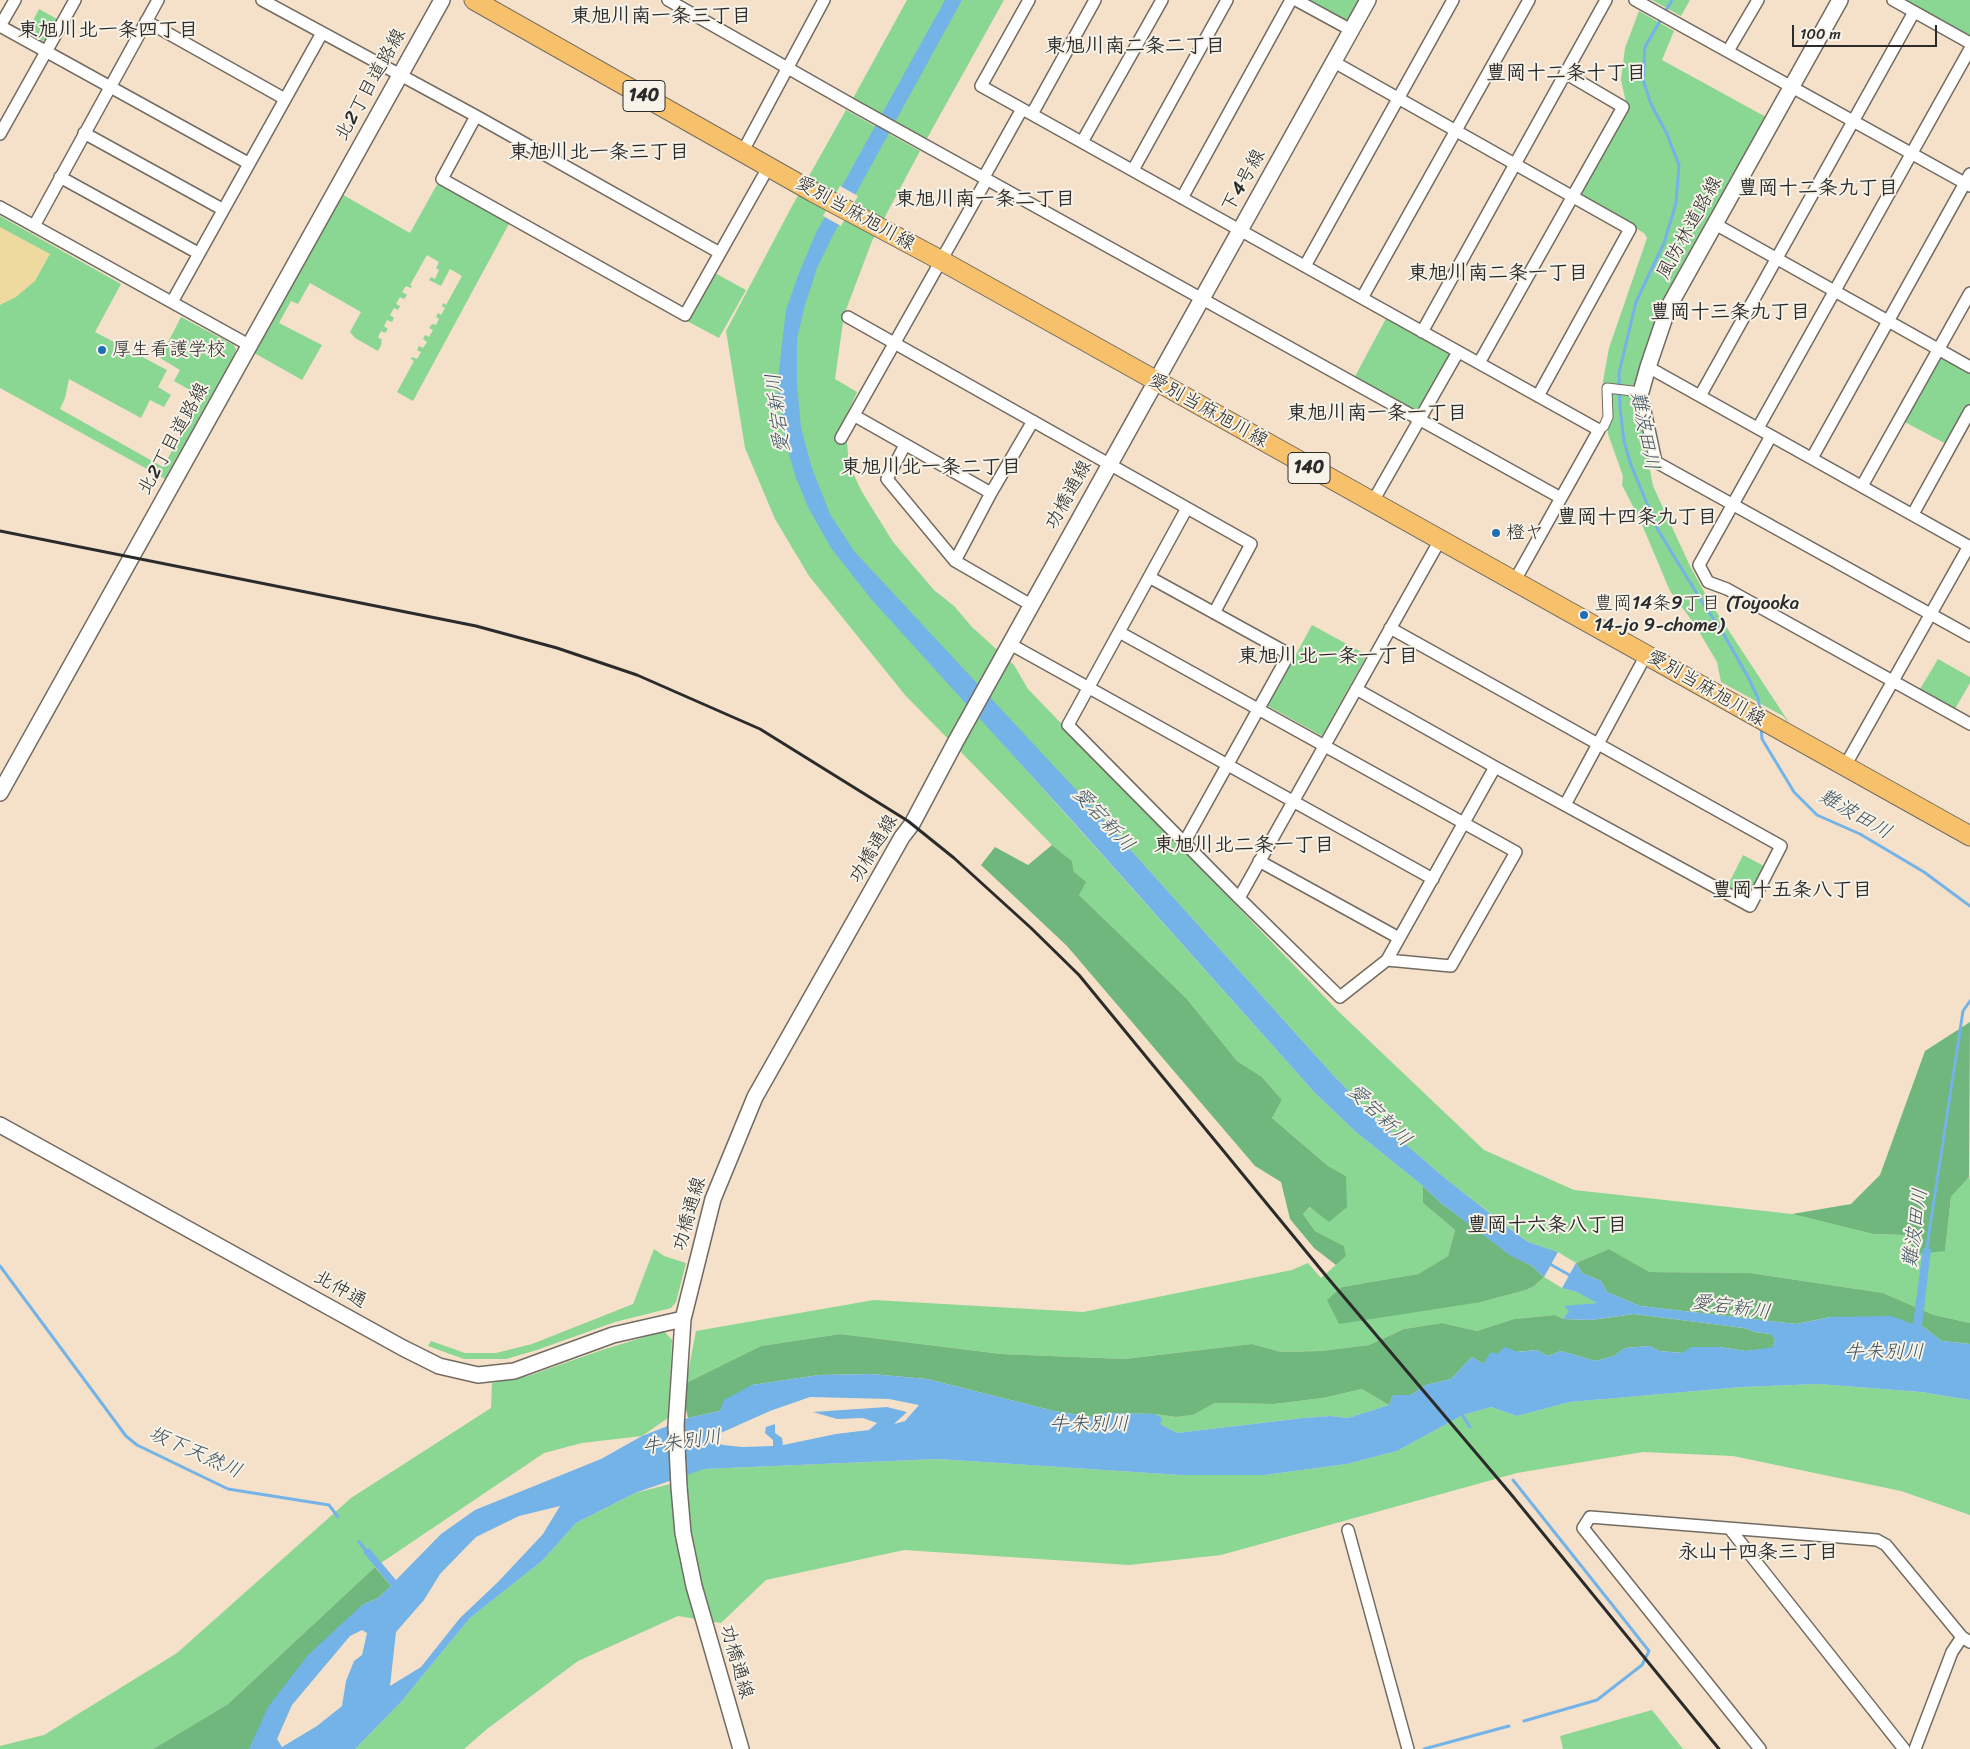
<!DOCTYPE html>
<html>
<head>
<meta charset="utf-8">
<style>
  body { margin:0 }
  #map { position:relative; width:1970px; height:1749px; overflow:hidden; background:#f5e1c9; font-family:Sriracha,sans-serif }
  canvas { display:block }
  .scale { position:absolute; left:1792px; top:25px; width:145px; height:22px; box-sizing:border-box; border:2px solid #2b2b2b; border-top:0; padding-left:6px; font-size:15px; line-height:18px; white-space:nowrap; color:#2b2b2b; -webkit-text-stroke:4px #f7f3e8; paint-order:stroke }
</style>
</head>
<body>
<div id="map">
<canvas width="1970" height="1749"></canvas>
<div class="scale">100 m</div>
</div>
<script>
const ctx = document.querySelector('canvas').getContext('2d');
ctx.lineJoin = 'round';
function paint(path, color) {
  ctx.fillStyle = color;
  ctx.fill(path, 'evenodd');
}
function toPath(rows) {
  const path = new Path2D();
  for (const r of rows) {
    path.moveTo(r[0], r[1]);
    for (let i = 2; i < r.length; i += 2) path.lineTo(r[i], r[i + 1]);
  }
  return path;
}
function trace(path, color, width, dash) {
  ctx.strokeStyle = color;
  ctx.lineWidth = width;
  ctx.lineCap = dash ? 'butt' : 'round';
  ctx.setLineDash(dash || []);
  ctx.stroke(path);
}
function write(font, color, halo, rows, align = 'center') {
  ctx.font = font + ' Sriracha,"Klee One",sans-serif';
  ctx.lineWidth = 4;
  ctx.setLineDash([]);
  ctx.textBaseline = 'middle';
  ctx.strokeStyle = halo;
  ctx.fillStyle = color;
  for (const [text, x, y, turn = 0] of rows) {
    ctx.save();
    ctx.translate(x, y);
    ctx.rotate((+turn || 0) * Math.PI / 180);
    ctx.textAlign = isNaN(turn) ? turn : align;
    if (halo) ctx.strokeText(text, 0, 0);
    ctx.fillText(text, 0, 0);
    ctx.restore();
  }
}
const green = toPath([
  [907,0,1004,0,925,142,851,102],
  [1303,0,1361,0,1347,24],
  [1652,0,1690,0,1681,16],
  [1893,0,1970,0,1970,43],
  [39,9,57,19,47,39,42,41,27,32],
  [1639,11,1674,31,1662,60,1766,117,1662,305,1641,363,1635,391,1653,486,1690,566,1708,599,1790,724,1783,716,1721,682,1717,662,1695,625,1670,591,1640,520,1622,485,1623,476,1608,434,1602,387,1609,348,1647,238,1644,233,1581,197,1580,193,1627,107,1621,80,1625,48],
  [846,110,920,151,872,241,844,315,835,379,857,392,845,419,848,454,852,471,862,492,893,542,934,590,954,606,972,627,1014,665,1028,689,1338,1011,1484,1150,1574,1190,1792,1214,1873,1234,1905,1235,1945,1251,1951,1197,1969,1177,1970,1180,1970,1323,1934,1315,1883,1293,1750,1273,1648,1272,1609,1249,1576,1263,1558,1252,1528,1242,1446,1179,1380,1122,1334,1076,1093,808,978,716,1315,1093,1356,1132,1423,1186,1423,1203,1455,1230,1448,1256,1418,1274,1342,1287,1481,1302,1526,1290,1534,1286,1544,1277,1562,1288,1577,1292,1598,1303,1565,1307,1570,1311,1563,1319,1555,1315,1514,1319,1477,1331,1442,1323,1404,1329,1369,1345,1321,1351,1281,1352,1252,1344,1124,1359,1001,1354,840,1334,761,1346,686,1383,696,1331,874,1300,1083,1312,1292,1270,1308,1263,1321,1278,1346,1256,1344,1246,1315,1231,1303,1214,1346,1176,1328,1166,1272,1118,1282,1100,1262,1077,1237,1061,1186,998,1079,895,1072,861,1052,845,905,695,809,576,775,519,745,448,726,331,791,208],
  [439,181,510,222,413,401,397,392,414,361,411,359,412,357,417,359,421,352,417,350,419,346,423,348,427,342,423,339,425,335,429,337,433,330,429,328,432,324,436,325,439,319,436,317,438,313,441,315,445,308,442,306,443,303,446,305,462,276,450,269,441,286,429,280,431,277,435,279,439,270,436,268,439,262,427,255,410,285,412,286,411,288,406,286,402,292,407,295,404,299,400,297,396,304,400,306,398,310,394,308,390,315,394,318,392,322,387,320,384,326,388,329,385,333,381,331,378,337,382,340,381,342,382,343,378,351,355,338,350,332,361,312,310,283,298,304,291,301,279,323,322,345,302,380,249,350,338,192,410,233],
  [0,216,121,284,95,332,167,370,158,387,171,395,164,407,150,400,141,418,69,379,65,398,60,409,163,467,202,397,174,381,180,370,160,358,181,317,234,345,236,350,234,356,167,480,0,388],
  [713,272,746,290,719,338,685,320],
  [1389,313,1458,352,1419,420,1352,382],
  [1938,349,1970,367,1970,411,1950,446,1899,419],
  [1312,625,1367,655,1322,736,1268,706],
  [1938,659,1970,677,1970,683,1955,709,1920,689],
  [1743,855,1764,866,1749,896,1741,898,1726,889],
  [654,1249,664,1256,686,1263,676,1302,671,1308,615,1322,537,1350,506,1359,464,1359,428,1346,431,1341,465,1353,496,1353,532,1344,633,1304],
  [664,1331,672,1340,668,1418,642,1436,582,1443,544,1453,375,1567,228,1704,153,1749,0,1749,0,1746,44,1735,177,1653,351,1498,491,1408,492,1383,528,1376,602,1350],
  [1818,1384,1921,1392,1970,1400,1970,1515,1901,1491,1733,1456,1643,1452,1517,1473,1221,1555,1129,1565,904,1550,766,1580,721,1623,678,1616,578,1661,487,1729,464,1749,355,1749,401,1702,470,1618,542,1561,576,1523,635,1493,678,1482,678,1467,704,1469,938,1459,1180,1475,1265,1475,1347,1464,1397,1451,1463,1415,1491,1407,1517,1416,1570,1402,1742,1387],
  [1362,1389,1389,1405,1348,1418,1331,1416,1303,1418,1177,1433,1160,1424,1155,1414,1176,1417,1193,1415,1215,1403,1274,1404,1323,1398],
  [1652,1710,1683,1749,1563,1749,1560,1736]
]);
const forest = toPath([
  [1052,845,1072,861,1074,872,1086,882,1079,895,1186,998,1237,1061,1262,1077,1282,1100,1272,1118,1328,1166,1346,1176,1347,1207,1329,1222,1310,1207,1303,1214,1315,1231,1344,1246,1346,1256,1336,1265,1314,1248,1290,1219,1281,1182,1255,1166,1067,946,981,865,995,847,1028,865],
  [1970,1022,1969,1177,1951,1197,1945,1251,1917,1254,1905,1235,1873,1234,1792,1214,1851,1204,1880,1175,1925,1051],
  [1423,1186,1441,1203,1511,1255,1532,1266,1544,1277,1534,1286,1526,1290,1481,1302,1339,1324,1327,1300,1342,1287,1418,1274,1448,1256,1455,1230,1423,1203],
  [1609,1249,1649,1272,1750,1273,1883,1293,1934,1315,1970,1323,1970,1344,1942,1341,1922,1326,1831,1317,1796,1324,1640,1306,1607,1292,1601,1281,1582,1273,1576,1263],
  [1634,1314,1744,1328,1755,1332,1771,1334,1775,1339,1773,1348,1746,1351,1719,1347,1683,1353,1659,1351,1650,1346,1625,1348,1614,1356,1595,1361,1561,1351,1548,1356,1536,1350,1497,1354,1483,1364,1472,1357,1451,1379,1426,1385,1411,1395,1393,1395,1389,1405,1362,1389,1323,1398,1274,1404,1215,1403,1193,1415,1176,1417,1155,1414,1107,1413,1092,1417,1054,1411,927,1379,871,1374,819,1375,752,1385,720,1411,688,1418,685,1405,686,1383,761,1346,840,1334,1001,1354,1124,1359,1252,1344,1281,1352,1321,1351,1369,1345,1404,1329,1442,1323,1477,1331,1514,1319,1555,1315,1563,1319,1591,1320],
  [375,1567,391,1586,378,1598,362,1605,249,1749,153,1749,228,1704]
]);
const sand = toPath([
  [0,227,50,254,35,281,16,297,0,305]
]);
const water = toPath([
  [945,0,962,0,832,237,817,268,805,305,797,339,797,383,801,428,812,468,830,514,854,551,1093,808,1334,1076,1380,1122,1446,1179,1509,1228,1528,1242,1558,1252,1544,1277,1532,1266,1511,1256,1441,1203,1423,1186,1356,1132,1315,1093,1067,815,872,600,831,548,808,507,796,478,786,444,777,387,786,310,799,273,816,233],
  [1923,1248,1931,1249,1922,1326,1942,1341,1970,1344,1970,1400,1921,1392,1818,1384,1742,1387,1570,1402,1517,1416,1491,1407,1463,1415,1397,1451,1347,1464,1265,1475,1180,1475,938,1459,704,1469,635,1493,576,1523,542,1561,470,1618,401,1702,355,1749,249,1749,268,1707,308,1655,362,1605,378,1598,391,1586,363,1552,369,1548,396,1580,441,1534,475,1510,601,1459,642,1436,688,1418,720,1411,724,1400,752,1385,819,1375,871,1374,927,1379,1054,1411,1092,1417,1107,1413,1155,1414,1162,1418,1160,1424,1177,1433,1303,1418,1331,1416,1348,1418,1389,1405,1393,1395,1411,1395,1426,1385,1451,1379,1472,1357,1483,1364,1491,1352,1497,1354,1505,1347,1518,1352,1536,1350,1548,1356,1561,1351,1595,1361,1614,1356,1625,1348,1650,1346,1659,1351,1682,1353,1691,1347,1719,1347,1746,1351,1773,1347,1775,1340,1771,1334,1755,1332,1744,1328,1634,1314,1591,1320,1563,1319,1569,1311,1564,1306,1597,1303,1577,1292,1562,1288,1576,1263,1582,1273,1601,1281,1607,1292,1640,1306,1796,1324,1831,1317,1891,1316,1913,1324],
  [810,1397,889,1399,919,1405,905,1421,894,1424,907,1412,887,1407,813,1412,837,1419,863,1418,877,1423,869,1430,836,1434,783,1445,782,1438,775,1433,775,1424,766,1427,765,1433,773,1440,773,1446,742,1447,723,1445,705,1440,770,1411],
  [560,1506,543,1534,498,1582,460,1618,421,1667,390,1686,396,1632,424,1600,440,1574,476,1537,519,1516],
  [362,1630,367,1633,362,1655,354,1661,346,1681,342,1706,317,1726,282,1747,277,1739,292,1705,350,1636]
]);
const pier = toPath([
  [840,186,858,196,841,226,823,216]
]);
const stream = toPath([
  [1672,0,1645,47,1643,80,1651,104,1667,134,1679,165,1676,203,1664,243,1636,302,1619,373,1620,408,1624,441,1631,465,1658,530,1702,602,1723,633,1748,677,1758,698,1760,711],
  [1761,727,1762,739,1794,792,1817,815,1860,834,1924,872,1970,906],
  [1926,1253,1963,1011,1970,1001],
  [1548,1263,1573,1277],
  [0,1266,126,1436,137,1445,228,1489,329,1505,338,1517],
  [1461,1413,1470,1427],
  [1513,1480,1649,1651,1642,1665,1597,1700,1524,1721],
  [359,1542,368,1553],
  [1424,1749,1509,1726]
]);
const pedestrian = toPath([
  [1599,430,1604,426,1608,417,1607,388,1641,392]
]);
const minor = toPath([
  [262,0,476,116,720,253],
  [668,0,858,108,1561,498],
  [1029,0,981,86,1599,430,1514,582],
  [1296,0,1351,30],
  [1635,0,1970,186],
  [1893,0,1970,43],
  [146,21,285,99],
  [0,26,248,163],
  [0,26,15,0],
  [1728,51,1758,0],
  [1334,62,1630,229,1538,396],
  [1032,114,1095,0],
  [476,116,442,179,685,315,769,166],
  [84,133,222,209],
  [0,134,75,0],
  [1082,142,1162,0],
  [743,151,824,0],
  [1133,170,1227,0],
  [60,177,198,253],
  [984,177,1022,109],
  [1182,198,1291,0],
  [0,207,249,345],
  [1715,224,1970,367],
  [34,226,158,0],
  [1305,266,1453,0],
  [1362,298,1529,0],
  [172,302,322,33],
  [848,317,1251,544,1214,613],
  [1422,332,1606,0],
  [1479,363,1623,107,1565,73],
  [1648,367,1970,547],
  [1641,392,1656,462,1970,636],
  [1700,396,1914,12],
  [855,416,991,493],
  [1758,428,1970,49],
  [1771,436,1699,565,1708,582,1727,589,1970,724],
  [841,438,987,179],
  [905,445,887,479,955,561,1031,605],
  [1812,458,1970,174],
  [1862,486,1970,293],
  [1372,503,1458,352],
  [1187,508,1068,725,1239,898,1340,997,1387,960,1495,767],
  [1913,514,1970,411],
  [955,561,991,493,1033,421],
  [1149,577,1289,654,1184,843],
  [1119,632,1516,852,1451,966,1387,960],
  [1010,644,1433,879],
  [1356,689,1495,767,1750,906,1781,846,1390,628],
  [1845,766,1969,546],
  [1565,805,1646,655],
  [1259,861,1399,938],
  [1239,898,1440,540],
  [1730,1529,1904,1749],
  [1348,1530,1408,1749],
  [1760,1749,1583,1528,1590,1517,1877,1540,1886,1545,1962,1637,1970,1642],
  [1915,1749,1952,1652,1962,1637]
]);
const tertiary = toPath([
  [1641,392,1648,367,1668,308,1840,0],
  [0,793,442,0],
  [0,1125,403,1348,439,1366,478,1375,514,1371,613,1335,683,1319],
  [741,1749,694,1586,683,1533,679,1487,676,1426,683,1319,713,1199,755,1097,902,837,912,824,956,741,1368,0]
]);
const primary = toPath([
  [474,0,813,192,942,261,1970,836]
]);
const rail = toPath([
  [0,531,476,626,557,648,637,675,760,729,908,821,954,858,1031,928,1079,975,1327,1277,1510,1493,1719,1749]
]);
const markers = [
  [102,350,5,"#1f6fb2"],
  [1496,533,5,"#1f6fb2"],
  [1584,615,5,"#1f6fb2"]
];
const shields = [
  [644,96,42],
  [1309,468,42]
];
const shieldNames = [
  ["140",644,96],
  ["140",1309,468]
];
const streetNames = [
  ["北2丁目道路線",371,85,-61],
  ["下4号線",1244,181,-61],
  ["愛別当麻旭川線",855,214,29],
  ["風防林道路線",1690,228,-61],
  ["愛別当麻旭川線",1208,411,29],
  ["北2丁目道路線",174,439,-61],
  ["功橋通線",1069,495,-61],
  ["愛別当麻旭川線",1706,689,30],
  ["功橋通線",874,849,-59],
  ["功橋通線",690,1214,-74],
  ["北仲通",340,1290,29],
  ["功橋通線",736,1662,74]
];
const poiNames = [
  ["厚生看護学校",112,350],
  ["橙ヤ",1506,533],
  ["豊岡14条9丁目 (Toyooka",1594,604],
  ["14-jo 9-chome)",1594,626]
];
const neighbourhoodNames = [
  ["東旭川南一条三丁目",661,17],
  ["東旭川北一条四丁目",108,31],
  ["東旭川南二条二丁目",1135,47],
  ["豊岡十二条十丁目",1566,74],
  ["東旭川北一条三丁目",599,153],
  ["豊岡十二条九丁目",1818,189],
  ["東旭川南一条二丁目",985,200],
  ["東旭川南二条一丁目",1498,274],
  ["豊岡十三条九丁目",1730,313],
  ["東旭川南一条一丁目",1377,414],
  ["東旭川北一条二丁目",931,468],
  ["豊岡十四条九丁目",1637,518],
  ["東旭川北一条一丁目",1328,657],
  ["東旭川北二条一丁目",1244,846],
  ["豊岡十五条八丁目",1792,891],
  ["豊岡十六条八丁目",1547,1226],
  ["永山十四条三丁目",1758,1553]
];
const waterNames = [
  ["愛宕新川",779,413,-97],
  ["難波田川",1644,431,79],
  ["難波田川",1855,815,30],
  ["愛宕新川",1103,820,47],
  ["愛宕新川",1379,1116,44],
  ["難波田川",1916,1228,-82],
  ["愛宕新川",1731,1308,8],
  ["牛朱別川",1884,1353],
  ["牛朱別川",1089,1425],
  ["牛朱別川",682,1443,-8],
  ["坂下天然川",195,1453,24]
];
paint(green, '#8ad693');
paint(forest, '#6fb77d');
paint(sand, '#eeda9e');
paint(water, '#73b3e7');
paint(pier, '#f5e1c9');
trace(stream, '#73b3e7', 3);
trace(pedestrian, '#726b62', 11);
trace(minor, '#726b62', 14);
trace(tertiary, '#726b62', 18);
trace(primary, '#726b62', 21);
trace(pedestrian, '#fff', 9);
trace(minor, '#fff', 11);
trace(tertiary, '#fff', 15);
trace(primary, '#f7c06b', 19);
trace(rail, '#2b2b2b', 3);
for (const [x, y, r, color] of markers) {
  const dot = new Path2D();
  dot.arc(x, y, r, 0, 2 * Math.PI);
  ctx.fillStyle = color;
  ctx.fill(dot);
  trace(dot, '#f7f3e8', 2);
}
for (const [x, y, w] of shields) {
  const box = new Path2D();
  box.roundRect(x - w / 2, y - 15.5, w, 31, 4);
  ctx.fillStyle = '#f7f3e8';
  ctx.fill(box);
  trace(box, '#2b2b2b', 1);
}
write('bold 18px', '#2b2b2b', null, shieldNames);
write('19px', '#2b2b2b', '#f7f3e8', streetNames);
write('19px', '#2b2b2b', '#f7f3e8', poiNames, 'left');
write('bold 20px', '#2b2b2b', '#f7f3e8', neighbourhoodNames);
write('italic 20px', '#415463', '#f7f3e8', waterNames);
</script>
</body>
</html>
